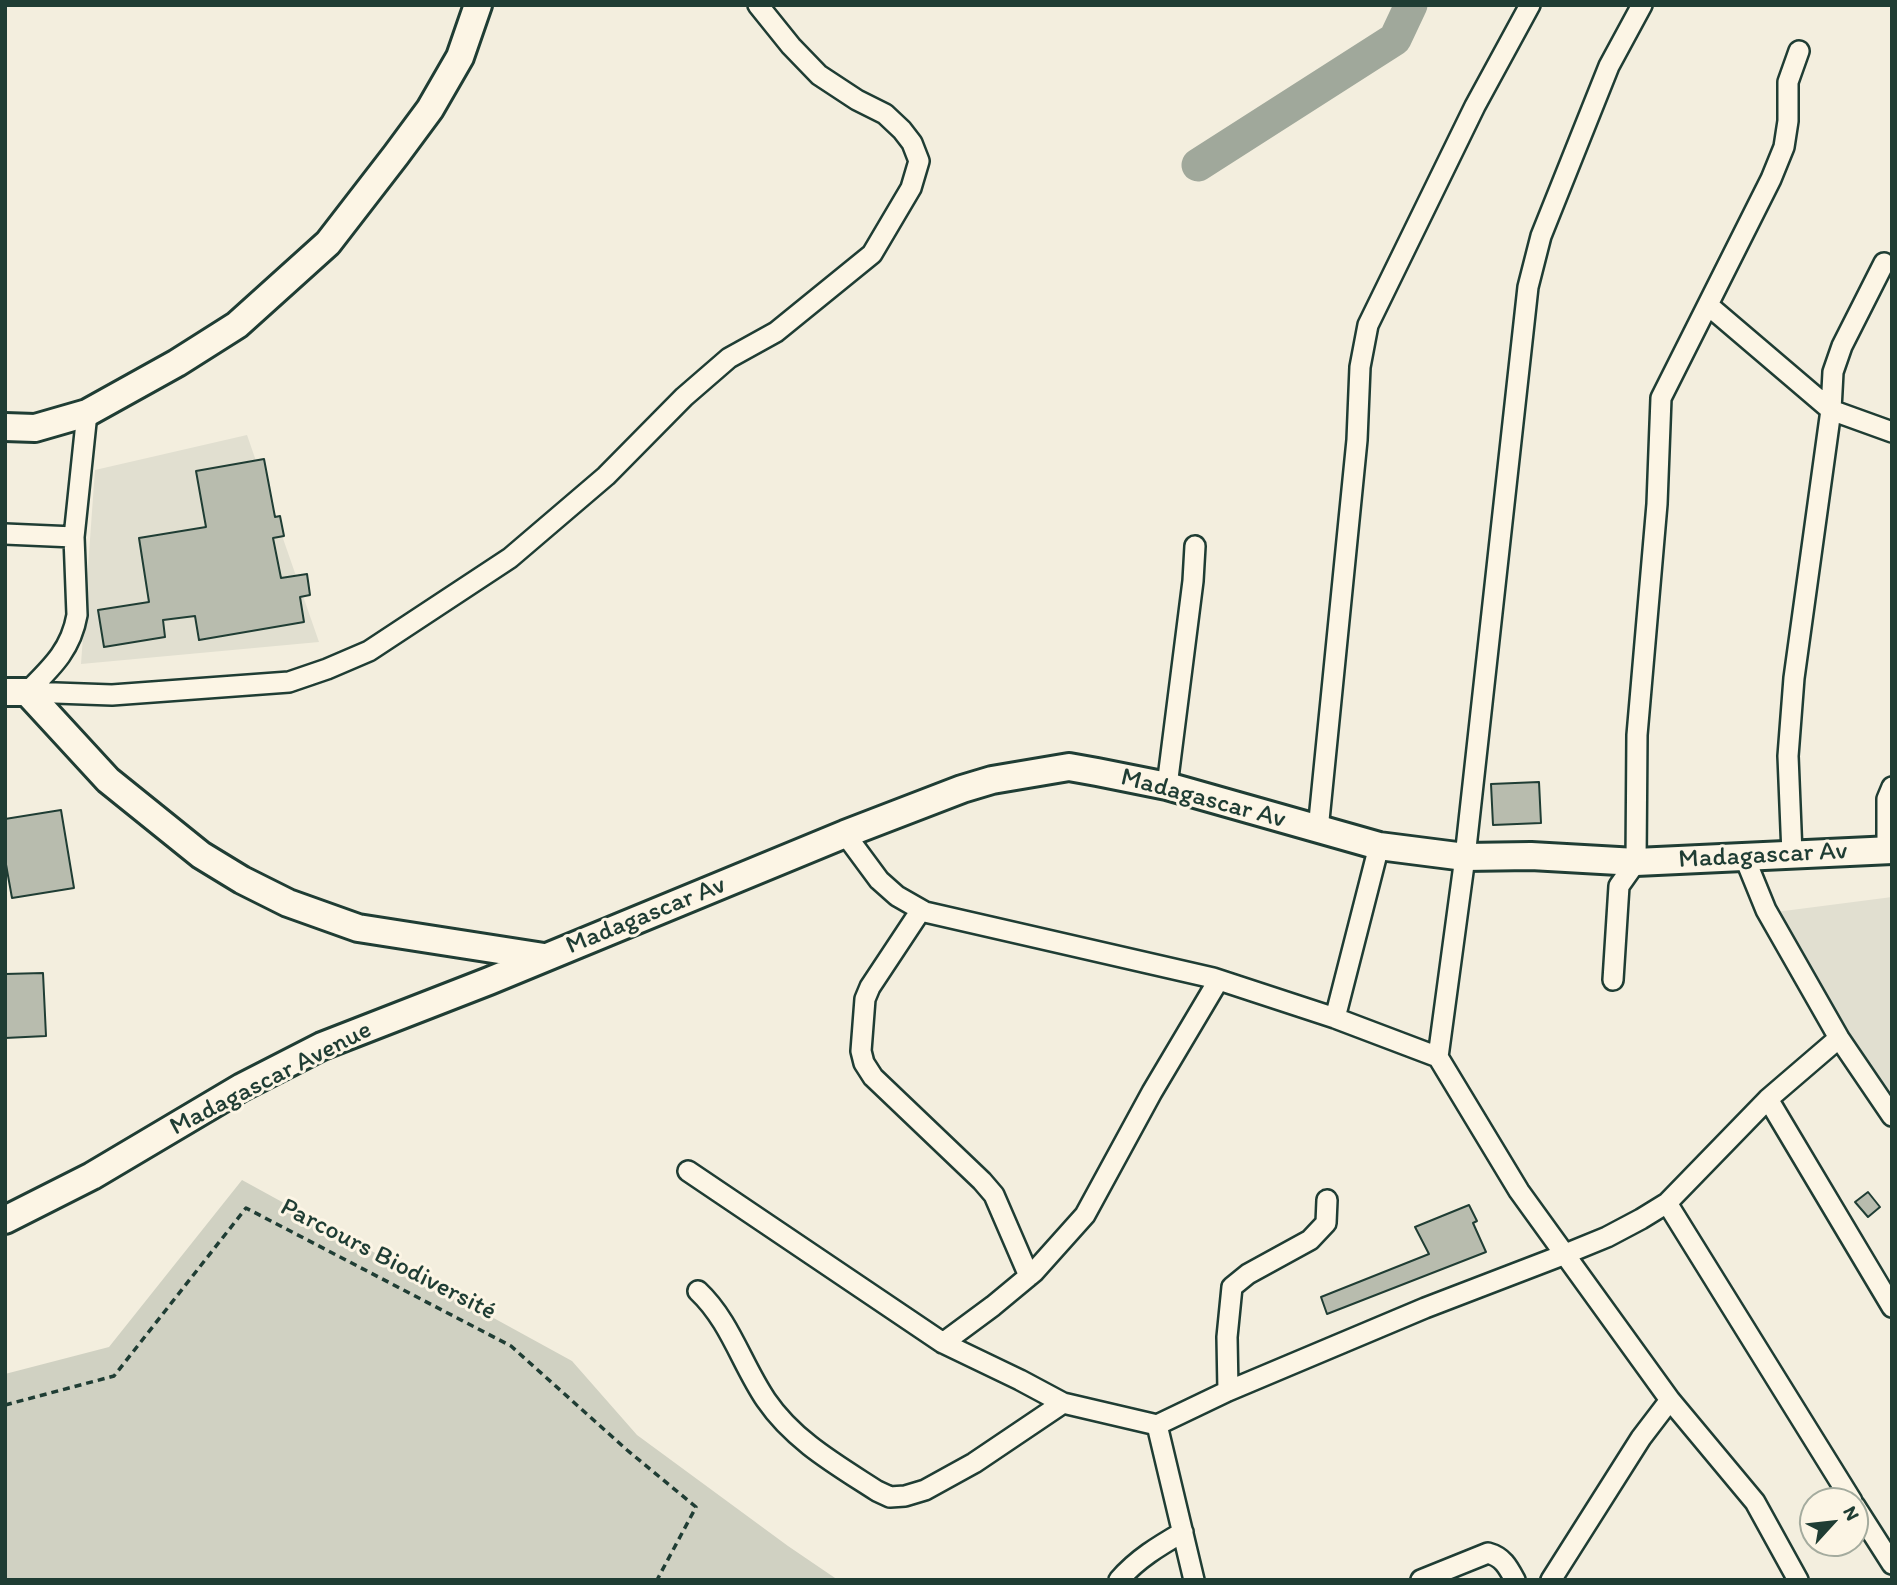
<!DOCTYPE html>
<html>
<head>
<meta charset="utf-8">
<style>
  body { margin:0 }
  #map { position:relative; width:1897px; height:1585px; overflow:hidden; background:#f3eede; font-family:Itim,sans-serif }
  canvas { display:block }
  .frame { position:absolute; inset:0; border:7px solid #1f3d34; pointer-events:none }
  .north { position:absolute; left:1799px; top:1487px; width:70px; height:70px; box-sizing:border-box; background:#fcf5e5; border:2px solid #a4ab9e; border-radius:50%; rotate:63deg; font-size:19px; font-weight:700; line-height:28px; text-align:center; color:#1f3d34 }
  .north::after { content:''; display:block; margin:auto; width:24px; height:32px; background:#1f3d34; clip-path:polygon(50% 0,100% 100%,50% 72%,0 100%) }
</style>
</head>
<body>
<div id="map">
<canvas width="1897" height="1585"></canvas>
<div class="frame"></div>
<div class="north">N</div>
</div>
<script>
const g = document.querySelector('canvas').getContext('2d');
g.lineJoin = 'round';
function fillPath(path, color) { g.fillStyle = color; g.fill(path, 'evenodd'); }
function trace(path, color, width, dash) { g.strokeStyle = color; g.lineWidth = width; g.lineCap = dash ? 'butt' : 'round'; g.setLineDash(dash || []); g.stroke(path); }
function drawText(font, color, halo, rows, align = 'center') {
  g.font = font + ' Itim,sans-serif'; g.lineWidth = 6; g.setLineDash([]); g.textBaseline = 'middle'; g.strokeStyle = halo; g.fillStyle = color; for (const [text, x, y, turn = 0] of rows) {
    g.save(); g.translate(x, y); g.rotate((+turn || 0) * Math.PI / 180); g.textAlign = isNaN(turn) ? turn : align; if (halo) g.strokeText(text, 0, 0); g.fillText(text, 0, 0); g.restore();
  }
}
fillPath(new Path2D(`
  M247 435 319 642 81 664 95 470Z
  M1892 897V1102L1776 912Z`), '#e1dfd0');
fillPath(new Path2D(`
  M242 1180 572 1361 637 1435 788 1546 838 1580H5V1374L109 1347Z`), '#d0d1c2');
trace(new Path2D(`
  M1198 165 1395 39 1411 5`), '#a0a89b', 33);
const building = new Path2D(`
  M264 459 275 517 280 516 284 536 273 538 281 578 307 574 310 595 300 597 304 622 199 640 195 616 163 620 165 637 104 647 98 610 149 602 139 538 206 527 196 471Z
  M1539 782 1541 823 1493 825 1491 784Z
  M61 810 74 888 12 898 5 859V819Z
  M43 973 46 1036 5 1038V974Z
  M1868 1192 1880 1207 1868 1217 1855 1202Z
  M1469 1205 1477 1221 1473 1223 1486 1252 1327 1314 1321 1297 1429 1254 1415 1227Z`);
fillPath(building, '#b8bcae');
trace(building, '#1f3d34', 2);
const street = new Path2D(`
  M1642 5 1609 66 1541 236 1528 287 1465 857 1438 1057 1519 1191 1670 1400 1755 1502 1798 1580
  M1709 306 1831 410 1892 432
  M5 534 74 537
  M27 692 112 695 289 682 327 669 369 651 510 558 606 476 684 397 729 358 776 332 872 254 911 188 919 161 912 143 902 130 885 114 857 100 819 75 791 46 758 5
  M27 692C51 668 71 650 77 615L74 537 87 413
  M1167 786 1193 581 1195 546
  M1318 830 1357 440 1360 367 1368 325 1475 106 1530 5
  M845 834 879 880 897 896 925 912 1213 978 1335 1018 1438 1057
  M1887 850V799L1892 787
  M1792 854 1788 756 1794 678 1831 410 1833 372 1842 346 1884 263
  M1744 856 1766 910 1839 1038 1892 1116
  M921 910 870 987 865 999 861 1051 864 1063 873 1077 982 1181 994 1195 1029 1276
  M1613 980 1619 886 1636 862 1637 735 1657 504 1661 398 1771 179 1784 147 1788 121V82L1799 51
  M1335 1018 1379 846
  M1768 1099 1892 1307
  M688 1171 943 1343 1020 1380 1063 1403 1157 1425 1194 1580
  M1667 1203 1852 1501
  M698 1291C730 1321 742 1365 766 1400 794 1441 837 1465 877 1491L890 1497 905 1496 925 1490 974 1463 1063 1403
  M943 1343 993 1306 1034 1272 1085 1215 1152 1092 1218 981
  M1228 1391 1227 1337 1232 1287 1248 1274 1310 1240 1326 1223 1327 1200
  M1157 1425 1228 1391 1425 1308 1563 1255 1607 1237 1641 1219 1667 1203 1768 1099 1839 1038
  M1855 1506 1892 1564
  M1119 1580C1137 1559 1159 1546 1183 1532
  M1421 1580 1488 1553C1503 1557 1508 1567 1515 1580
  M1551 1580 1641 1438 1670 1400`);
const secondary = new Path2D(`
  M5 427 35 428 87 413 177 363 237 325 328 243 396 155 430 109 460 57 478 5
  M5 692H27L108 780 201 855 242 880 288 903 358 928 544 957
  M5 1220 92 1176 242 1087 322 1046 489 981 845 834 962 789 992 780 1069 767 1097 772 1167 786 1379 846 1465 857 1531 856 1636 862 1892 850`);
trace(street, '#1f3d34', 24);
trace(secondary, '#1f3d34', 32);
trace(new Path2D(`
  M5 1405 114 1376 246 1208 511 1346 627 1450 696 1507 657 1580`), '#1f3d34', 3.5, [7, 5]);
trace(street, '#fcf5e5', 19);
trace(secondary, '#fcf5e5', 26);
drawText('26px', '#1f3d34', '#fcf5e5', [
  ["Madagascar Av",1203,799,15],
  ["Madagascar Av",1763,856,-3],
  ["Madagascar Av",646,916,-22],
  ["Madagascar Avenue",271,1079,-27],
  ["Parcours Biodiversité",388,1260,27]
]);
</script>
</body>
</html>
